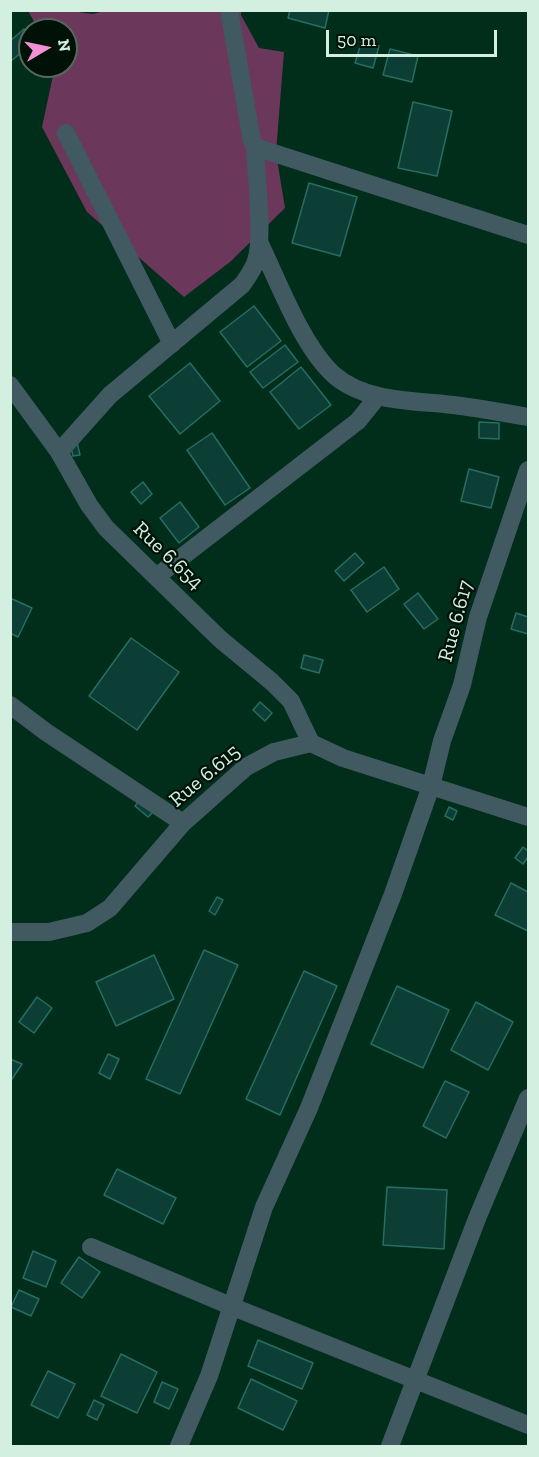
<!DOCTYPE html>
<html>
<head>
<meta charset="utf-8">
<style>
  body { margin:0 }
  #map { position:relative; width:539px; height:1457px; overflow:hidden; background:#012d1b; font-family:"Zilla Slab",serif }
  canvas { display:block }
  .frame { position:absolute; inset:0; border:12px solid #d3efdf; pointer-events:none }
  .north { position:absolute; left:18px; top:18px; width:60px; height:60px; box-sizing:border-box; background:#001208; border:2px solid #546a5e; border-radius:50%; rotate:81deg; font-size:16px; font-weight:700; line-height:24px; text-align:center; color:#d3efdf }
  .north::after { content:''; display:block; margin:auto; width:21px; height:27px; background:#f491d4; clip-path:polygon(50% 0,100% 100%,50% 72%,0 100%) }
  .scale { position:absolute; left:326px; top:30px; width:171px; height:27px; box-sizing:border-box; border:3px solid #d3efdf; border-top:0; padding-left:8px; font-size:18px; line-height:21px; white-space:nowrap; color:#d3efdf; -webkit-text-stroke:4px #001208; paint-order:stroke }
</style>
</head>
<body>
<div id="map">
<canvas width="539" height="1457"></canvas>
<div class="frame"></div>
<div class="north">N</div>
<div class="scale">50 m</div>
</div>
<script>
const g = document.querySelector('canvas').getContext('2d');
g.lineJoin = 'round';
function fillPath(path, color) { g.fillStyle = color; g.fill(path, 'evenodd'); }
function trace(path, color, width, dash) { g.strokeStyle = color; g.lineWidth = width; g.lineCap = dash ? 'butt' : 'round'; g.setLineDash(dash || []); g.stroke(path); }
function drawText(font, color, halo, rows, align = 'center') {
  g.font = font + ' "Zilla Slab",serif'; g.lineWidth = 4.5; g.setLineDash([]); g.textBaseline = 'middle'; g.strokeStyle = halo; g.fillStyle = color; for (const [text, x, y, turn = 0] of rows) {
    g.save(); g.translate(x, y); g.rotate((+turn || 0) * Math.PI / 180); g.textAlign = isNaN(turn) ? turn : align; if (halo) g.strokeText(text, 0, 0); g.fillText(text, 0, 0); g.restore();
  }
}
fillPath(new Path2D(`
  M107 10 241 11V15L259 48 284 52 276 153 285 208 230 262 184 297 87 212 42 127 55 66H66V30H39L28 11H71L93 14Z`), '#6b375b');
const building = new Path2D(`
  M290 10H329L325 28 288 18Z
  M24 29 30 37V45L10 62V41Z
  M362 40 379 46 373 68 355 63Z
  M390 49 418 56 412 82 383 75Z
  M413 102 452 111 437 176 398 168Z
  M309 183 357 197 340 256 292 243Z
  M254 306 281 341 247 367 220 332Z
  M285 345 298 362 263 388 250 372Z
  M190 363 220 401 180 434 149 396Z
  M301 367 331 405 299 429 270 392Z
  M479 422 499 423V439L479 438Z
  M212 433 250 488 225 505 187 450Z
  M77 442 80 455 73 456 70 443Z
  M469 469 499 477 491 508 461 501Z
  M143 482 152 494 141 504 131 492Z
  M180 502 199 527 179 543 160 518Z
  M355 553 364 563 344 581 335 571Z
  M384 567 399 589 367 612 351 590Z
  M418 593 438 619 424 629 404 604Z
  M10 598 32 608 18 637 10 633Z
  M516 613 528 617V634L511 629Z
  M131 638 179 672 137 730 89 696Z
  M304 655 323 660 319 673 301 668Z
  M260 702 272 713 265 721 253 710Z
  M141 799 154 811 148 817 135 806Z
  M449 807 457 811 453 820 445 816Z
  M523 847 528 851V857L523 864 515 858Z
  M511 883 528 892V931L495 915Z
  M217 897 223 900 215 915 209 911Z
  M204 950 238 965 180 1094 146 1079Z
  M154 955 174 999 116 1026 96 982Z
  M304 971 337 986 280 1115 246 1099Z
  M397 986 449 1010 423 1068 371 1044Z
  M37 997 52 1008 34 1033 19 1022Z
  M476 1002 513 1022 488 1070 451 1050Z
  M108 1054 119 1059 110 1079 99 1073Z
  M10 1059 22 1064 10 1082Z
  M445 1081 469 1092 446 1138 423 1126Z
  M117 1169 176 1198 163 1224 104 1195Z
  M387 1187 447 1190 444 1249 383 1245Z
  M33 1251 56 1261 46 1287 23 1278Z
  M79 1257 100 1272 82 1298 61 1283Z
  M19 1290 39 1299 31 1316 11 1307Z
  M258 1340 313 1363 302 1389 248 1366Z
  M121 1354 157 1372 137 1413 101 1396Z
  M48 1371 75 1384 58 1418 31 1405Z
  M251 1379 297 1401 283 1430 238 1408Z
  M162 1382 178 1389 169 1409 154 1402Z
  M94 1400 104 1405 97 1420 87 1415Z`);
fillPath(building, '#0d3e36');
trace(building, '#276e62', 1.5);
trace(new Path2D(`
  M229 10 252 141 255 147 528 235
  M66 133 172 344
  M260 244C279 283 302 346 334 375 367 404 420 400 461 406 483 409 506 413 528 417
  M10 385 59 452 89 505 106 528 220 639 272 682 291 701 311 743
  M59 452 110 395 242 285C247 278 253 270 256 261 264 236 256 176 255 147
  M156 577 358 421 378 396
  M10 705 46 732 183 823
  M10 932H49L87 923 110 908 183 823 246 767 274 752 311 743 343 758 528 817
  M91 1247 233 1307 528 1425
  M179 1446 209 1376 264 1207 309 1108 393 894 431 786
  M390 1446 478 1216 528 1098`), '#415a62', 18);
trace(new Path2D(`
  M431 786 442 741 462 685 478 617 528 470`), '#415a62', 18);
drawText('21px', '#d3efdf', '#001208', [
  ["Rue 6.654",168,556,44],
  ["Rue 6.617",456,621,-75],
  ["Rue 6.615",205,776,-40]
]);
</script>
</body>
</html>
